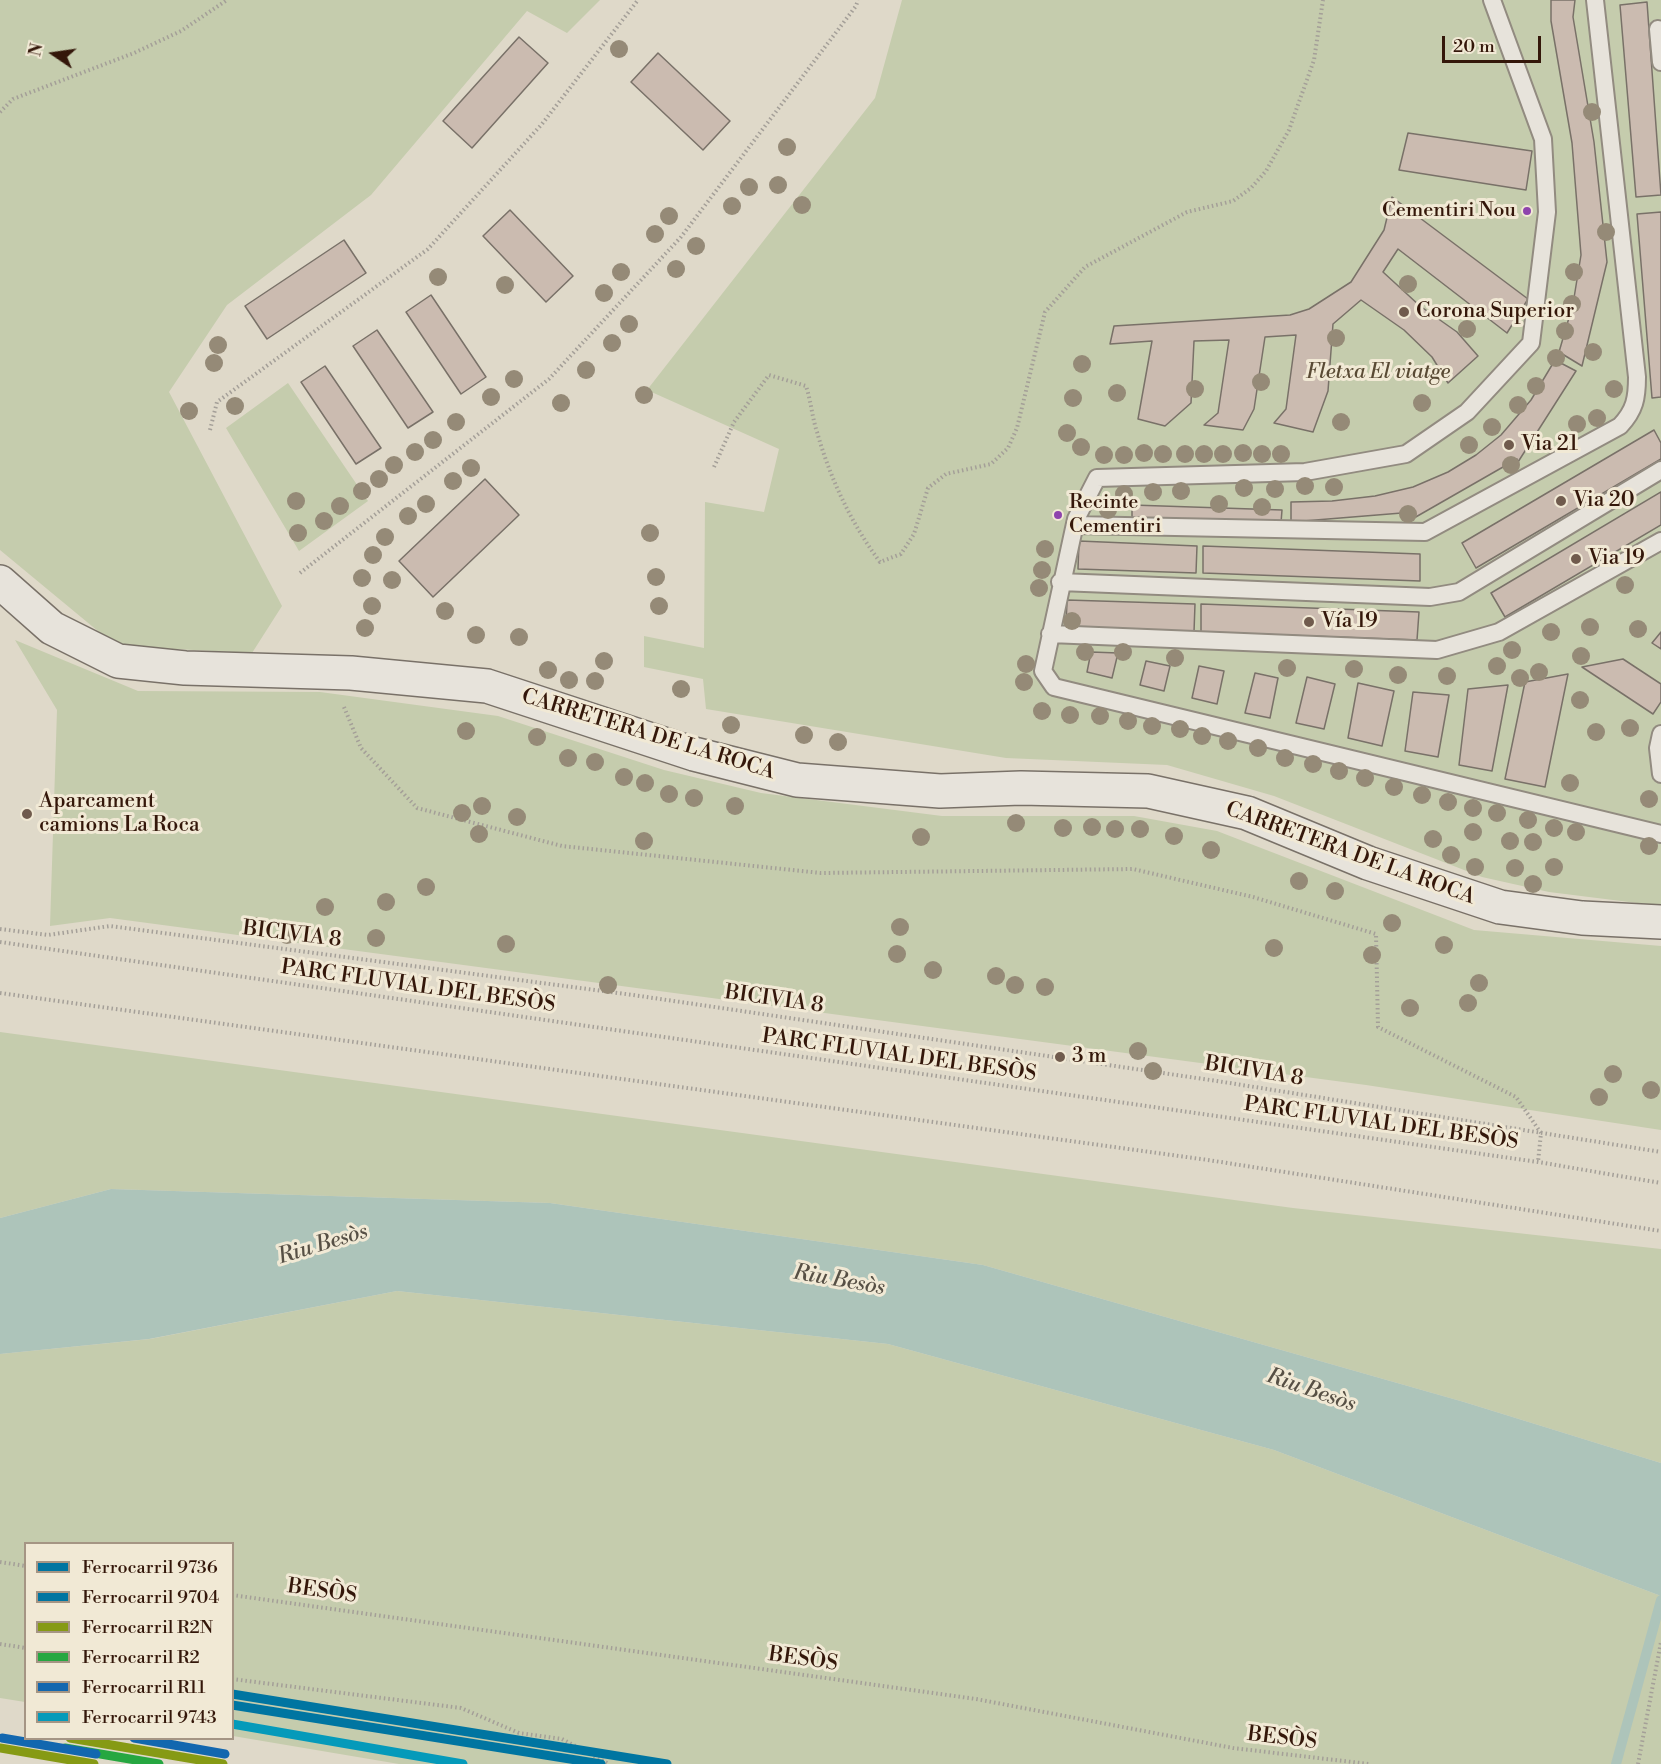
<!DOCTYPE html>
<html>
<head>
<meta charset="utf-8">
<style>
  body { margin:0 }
  #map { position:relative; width:1661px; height:1764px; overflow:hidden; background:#dfd9c9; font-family:"Libre Bodoni",serif }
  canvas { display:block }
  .legend { position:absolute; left:24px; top:1542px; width:210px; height:198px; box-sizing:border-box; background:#f1e9d5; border:2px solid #a59584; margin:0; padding:8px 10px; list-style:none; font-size:18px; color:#34170a }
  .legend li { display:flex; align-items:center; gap:12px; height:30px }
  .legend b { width:30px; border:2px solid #a59584 }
  .north { position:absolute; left:24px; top:24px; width:60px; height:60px; -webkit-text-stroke:4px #f1e9d5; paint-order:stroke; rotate:283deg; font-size:16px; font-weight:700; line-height:24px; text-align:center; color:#34170a }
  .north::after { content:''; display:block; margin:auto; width:21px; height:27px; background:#34170a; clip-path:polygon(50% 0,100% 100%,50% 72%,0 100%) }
  .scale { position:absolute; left:1442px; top:36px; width:99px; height:27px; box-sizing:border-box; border:3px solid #34170a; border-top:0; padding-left:8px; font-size:18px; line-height:21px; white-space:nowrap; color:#34170a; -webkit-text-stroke:4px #f1e9d5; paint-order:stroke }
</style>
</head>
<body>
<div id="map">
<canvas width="1661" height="1764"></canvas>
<ul class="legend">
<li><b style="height:8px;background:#0075a1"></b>Ferrocarril 9736</li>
<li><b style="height:8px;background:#0075a1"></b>Ferrocarril 9704</li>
<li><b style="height:8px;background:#869a14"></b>Ferrocarril R2N</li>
<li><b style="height:8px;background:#26a741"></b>Ferrocarril R2</li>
<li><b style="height:8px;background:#1267af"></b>Ferrocarril R11</li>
<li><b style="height:8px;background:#059aba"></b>Ferrocarril 9743</li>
</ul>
<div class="north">N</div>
<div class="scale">20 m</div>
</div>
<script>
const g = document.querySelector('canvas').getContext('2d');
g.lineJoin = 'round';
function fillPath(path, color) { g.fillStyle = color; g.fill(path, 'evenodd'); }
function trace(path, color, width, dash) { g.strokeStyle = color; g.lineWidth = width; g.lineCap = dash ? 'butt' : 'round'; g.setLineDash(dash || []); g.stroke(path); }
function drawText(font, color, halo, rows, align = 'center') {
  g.font = font + ' "Libre Bodoni",serif'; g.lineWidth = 6; g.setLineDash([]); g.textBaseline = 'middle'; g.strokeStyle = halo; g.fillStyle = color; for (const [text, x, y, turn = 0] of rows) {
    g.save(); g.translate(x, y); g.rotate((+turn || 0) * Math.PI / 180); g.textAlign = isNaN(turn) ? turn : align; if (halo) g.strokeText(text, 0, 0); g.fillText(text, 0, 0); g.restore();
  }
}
fillPath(new Path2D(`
  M0 0H600L567 33 527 11 371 195 227 305 169 392 282 606 252 653 116 646 0 550Z
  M902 0H1661V906L1549 892 1482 877 1274 796 1167 765 1006 758 706 709 703 679 644 667V636L704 648 705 502 764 512 779 449 647 390 875 98Z
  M288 383 368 501 299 551 226 428Z
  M15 640 138 691 320 692 498 716 664 770 761 793 942 816H1134L1217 831 1474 930 1661 946V1130L1366 1085 110 918 50 926 57 710Z
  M0 1032 1293 1208 1661 1249V1463L1464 1402 983 1265 550 1203 111 1189 0 1218Z
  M397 1291 888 1344 1274 1450 1661 1596V1764H399L233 1736 232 1544H26L25 1702 0 1698V1354L150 1339Z`), '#c5ccad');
fillPath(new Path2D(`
  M111 1189 550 1203 983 1265 1464 1402 1661 1463V1596L1274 1450 888 1344 397 1291 149 1339 0 1354V1218Z`), '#adc4ba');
trace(new Path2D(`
  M1616 1764 1661 1600`), '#adc4ba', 10);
const building = new Path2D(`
  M1551 0H1575L1573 17 1594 142 1607 262 1582 366 1559 352 1573 304 1581 255 1572 143 1551 21Z
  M1647 2 1661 195 1636 197 1620 5Z
  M519 37 548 63 472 148 443 121Z
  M658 53 730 121 703 150 631 82Z
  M1408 133 1532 151 1526 190 1399 170Z
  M1392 197 1528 299 1507 333 1398 249 1383 272 1420 306 1457 332 1478 356 1448 383 1432 357 1404 330 1361 300 1333 324 1328 391 1313 432 1274 423 1286 409 1296 335 1265 337 1254 409 1243 430 1204 425 1218 413 1229 340 1194 341 1191 403 1165 426 1138 419 1152 341 1110 344 1114 326 1290 315 1309 309 1351 282 1384 230Z
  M510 210 573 276 546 302 483 236Z
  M1661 212V397L1652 398 1637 214Z
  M344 240 366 273 267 339 245 306Z
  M431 295 486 377 461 394 406 312Z
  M377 330 433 412 408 428 353 346Z
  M1555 360 1576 371 1518 462 1517 459 1414 518V512L1291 522V502L1332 501 1375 496 1413 487 1448 472 1476 455 1501 435 1531 400Z
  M325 366 381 448 356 464 301 382Z
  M1654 430 1661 443V459L1476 568 1462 543Z
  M485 479 519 515 433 597 399 561Z
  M1661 492V525L1505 617 1491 593Z
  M1132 505 1282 510 1281 523 1132 518Z
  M1079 541 1197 546 1196 573 1078 569Z
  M1203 546 1420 554V581L1203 573Z
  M1067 600 1195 604 1194 632 1066 627Z
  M1201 604 1419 612 1417 640 1201 632Z
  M1661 632V649L1652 643Z
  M1091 652 1118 653 1112 678 1087 672Z
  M1623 659 1661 684V702L1653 714 1582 667Z
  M1146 661 1170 666 1164 691 1140 685Z
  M1199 666 1224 671 1217 704 1192 698Z
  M1255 673 1278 678 1270 718 1245 713Z
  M1568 674 1545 787 1505 779 1525 682Z
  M1307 677 1335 684 1324 729 1296 723Z
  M1358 683 1394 691 1382 746 1348 738Z
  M1508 685 1492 771 1459 765 1468 689Z
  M1413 692 1449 695 1438 757 1405 751Z`);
fillPath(building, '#cbbbb0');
trace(building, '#797168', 1.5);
const lane = new Path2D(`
  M1492 0 1543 139 1547 212 1531 343 1467 412 1406 454 1305 472 1097 478 1076 519 1043 671 1054 687 1661 834
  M1658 29 1661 62
  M1075 525 1425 532 1620 426C1635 410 1637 398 1637 377L1595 0
  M1060 582 1430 597 1459 592 1661 470
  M1050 634 1437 650 1499 632 1661 541
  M1661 734 1658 748 1661 774`);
const secondary = new Path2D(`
  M0 582 52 628 118 661 185 668 351 673 487 686 694 754 797 780 940 791 1021 788 1148 791 1247 813 1368 863 1500 907 1582 918 1661 922`);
trace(lane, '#928b80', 20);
trace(secondary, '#797168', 36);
trace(new Path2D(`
  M0 112 13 99 134 53 181 31 227 0
  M210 430 217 402 428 249 542 124 638 0
  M714 467 734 422 769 375 806 386C811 401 812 417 817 432 830 478 851 523 880 562L901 554 914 534 928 488 946 474 991 464 1008 448 1017 428 1045 312 1085 267 1187 212 1233 201 1251 188 1266 171 1289 130 1314 60 1323 0
  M300 573 549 379 681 237 856 6 858 0
  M344 707 361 748 417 808 562 846 821 873 1133 869 1253 897 1376 934 1378 1027 1516 1097 1541 1133 1538 1162
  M0 929 48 935 110 926 633 995 1217 1081 1661 1152
  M0 942 1538 1162 1661 1183
  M0 993 1208 1160 1661 1231
  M0 1562 26 1566
  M232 1595 976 1699 1233 1748 1369 1764
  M0 1644 26 1648
  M232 1679 461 1708 519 1733 562 1739 609 1764
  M1638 1764 1661 1642`), '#a49f98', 4, [1.5, 3]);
trace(lane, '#e7e3db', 16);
trace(secondary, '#e7e3db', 33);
trace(new Path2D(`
  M232 1694 667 1764`), '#0075a1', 9);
trace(new Path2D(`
  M232 1705 601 1764`), '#0075a1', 9);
trace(new Path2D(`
  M70 1738 223 1764
  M0 1748 94 1764`), '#869a14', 9);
trace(new Path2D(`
  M65 1748 159 1764`), '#26a741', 9);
trace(new Path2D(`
  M2 1738 96 1754
  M134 1738 225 1754`), '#1267af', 9);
trace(new Path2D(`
  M232 1724 463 1764`), '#059aba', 9);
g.fillStyle = '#958a77';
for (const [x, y] of [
  [619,49],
  [1592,112],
  [787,147],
  [778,185],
  [749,187],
  [802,205],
  [732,206],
  [669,216],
  [1606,232],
  [655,234],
  [696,246],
  [676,269],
  [621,272],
  [1574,272],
  [438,277],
  [1408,284],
  [505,285],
  [604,293],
  [1572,304],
  [629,324],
  [1467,329],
  [1565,331],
  [1336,338],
  [612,343],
  [218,345],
  [1593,352],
  [1556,358],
  [214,363],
  [1082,364],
  [586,370],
  [514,379],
  [1261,382],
  [1536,386],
  [1195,389],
  [1614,389],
  [1117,393],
  [644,395],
  [491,397],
  [1073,398],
  [561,403],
  [1422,403],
  [1518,405],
  [235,406],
  [189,411],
  [1597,418],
  [456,422],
  [1341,422],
  [1577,424],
  [1492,427],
  [1067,433],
  [433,440],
  [1469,445],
  [1081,447],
  [415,452],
  [1144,453],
  [1243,453],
  [1163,454],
  [1185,454],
  [1204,454],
  [1223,454],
  [1262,454],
  [1281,454],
  [1104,455],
  [1124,455],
  [394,465],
  [1511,465],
  [471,468],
  [379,479],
  [453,481],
  [1305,486],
  [1334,487],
  [1244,488],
  [1275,489],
  [362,491],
  [1181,491],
  [1153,492],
  [1124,494],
  [296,501],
  [426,504],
  [1219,504],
  [340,506],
  [1262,507],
  [1108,510],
  [1408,514],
  [408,516],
  [324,521],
  [298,533],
  [650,533],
  [385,537],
  [1045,549],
  [373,555],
  [1042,570],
  [656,577],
  [362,578],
  [392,580],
  [1625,585],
  [1039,588],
  [372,606],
  [659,606],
  [445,611],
  [1072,621],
  [1590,627],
  [365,628],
  [1638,629],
  [1551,632],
  [476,635],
  [519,637],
  [1512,650],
  [1085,652],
  [1123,652],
  [1581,656],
  [1175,658],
  [604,661],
  [1026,664],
  [1497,666],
  [1287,668],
  [1354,669],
  [548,670],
  [1539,672],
  [1398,675],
  [1447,676],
  [1520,678],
  [569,680],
  [595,681],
  [1024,682],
  [681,689],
  [1580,700],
  [1042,711],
  [1070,715],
  [1100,716],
  [1128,721],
  [731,725],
  [1152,726],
  [1630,728],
  [1180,729],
  [466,731],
  [1596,732],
  [804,735],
  [1202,736],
  [537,737],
  [1228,741],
  [838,742],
  [1258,748],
  [568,758],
  [1285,758],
  [595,762],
  [1313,764],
  [1339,771],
  [624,777],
  [1365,778],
  [645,783],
  [1570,783],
  [1394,787],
  [669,794],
  [1422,795],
  [694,798],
  [1649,799],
  [1448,802],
  [482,806],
  [735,806],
  [1473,808],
  [462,813],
  [1497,813],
  [517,817],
  [1528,820],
  [1016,823],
  [1092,827],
  [1063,828],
  [1554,828],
  [1115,829],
  [1140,829],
  [1473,832],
  [1576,832],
  [479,834],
  [1174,836],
  [921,837],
  [1433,839],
  [644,841],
  [1510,841],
  [1533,842],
  [1649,846],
  [1211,850],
  [1451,855],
  [1475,867],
  [1554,867],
  [1515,868],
  [1299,881],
  [1533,884],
  [426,887],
  [1335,891],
  [386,902],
  [325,907],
  [1392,923],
  [257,926],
  [900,927],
  [287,935],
  [376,938],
  [506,944],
  [1444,945],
  [1274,948],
  [897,954],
  [1372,955],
  [933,970],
  [996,976],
  [1479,983],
  [608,985],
  [1015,985],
  [1045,987],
  [1468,1003],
  [1410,1008],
  [1138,1051],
  [1153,1071],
  [1613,1074],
  [1651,1090],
  [1599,1097]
]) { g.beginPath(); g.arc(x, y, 9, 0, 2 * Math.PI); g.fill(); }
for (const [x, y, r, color] of [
  [1527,211,5,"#8e44ad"],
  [1404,312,6,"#705b4d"],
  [1509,445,6,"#705b4d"],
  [1561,501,6,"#705b4d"],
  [1058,515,5,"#8e44ad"],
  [1576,559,6,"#705b4d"],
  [1309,622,6,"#705b4d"],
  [27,814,6,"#705b4d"],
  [1060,1057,6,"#705b4d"]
]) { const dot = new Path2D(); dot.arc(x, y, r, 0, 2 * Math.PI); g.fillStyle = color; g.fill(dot); trace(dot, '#f1e9d5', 2); }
drawText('20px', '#34170a', '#f1e9d5', [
  ["Cementiri Nou",1516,211],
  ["Recinte",1069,503,"left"],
  ["Cementiri",1069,527,"left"]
], 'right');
drawText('21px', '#34170a', '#f1e9d5', [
  ["Corona Superior",1416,312],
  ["Via 21",1521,445],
  ["Via 20",1573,501],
  ["Via 19",1588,559],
  ["Vía 19",1321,622],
  ["Aparcament",39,802],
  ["camions La Roca",39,826],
  ["3 m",1072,1057]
], 'left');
drawText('italic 21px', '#594a34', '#f1e9d5', [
  ["Fletxa El viatge",1378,373]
]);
drawText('21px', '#34170a', '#f1e9d5', [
  ["CARRETERA DE LA ROCA",648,735,17],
  ["CARRETERA DE LA ROCA",1350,854,20],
  ["BICIVIA 8",292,935,7],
  ["PARC FLUVIAL DEL BESÒS",418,987,8],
  ["BICIVIA 8",774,1000,8],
  ["PARC FLUVIAL DEL BESÒS",899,1056,8],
  ["BICIVIA 8",1254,1072,9],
  ["PARC FLUVIAL DEL BESÒS",1381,1124,8],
  ["BESÒS",322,1592,8],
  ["BESÒS",803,1660,8],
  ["BESÒS",1282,1739,7]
]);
drawText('italic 22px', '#575045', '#f1e9d5', [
  ["Riu Besòs",323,1245,-17],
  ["Riu Besòs",839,1281,10],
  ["Riu Besòs",1311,1391,19]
]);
</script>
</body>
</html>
